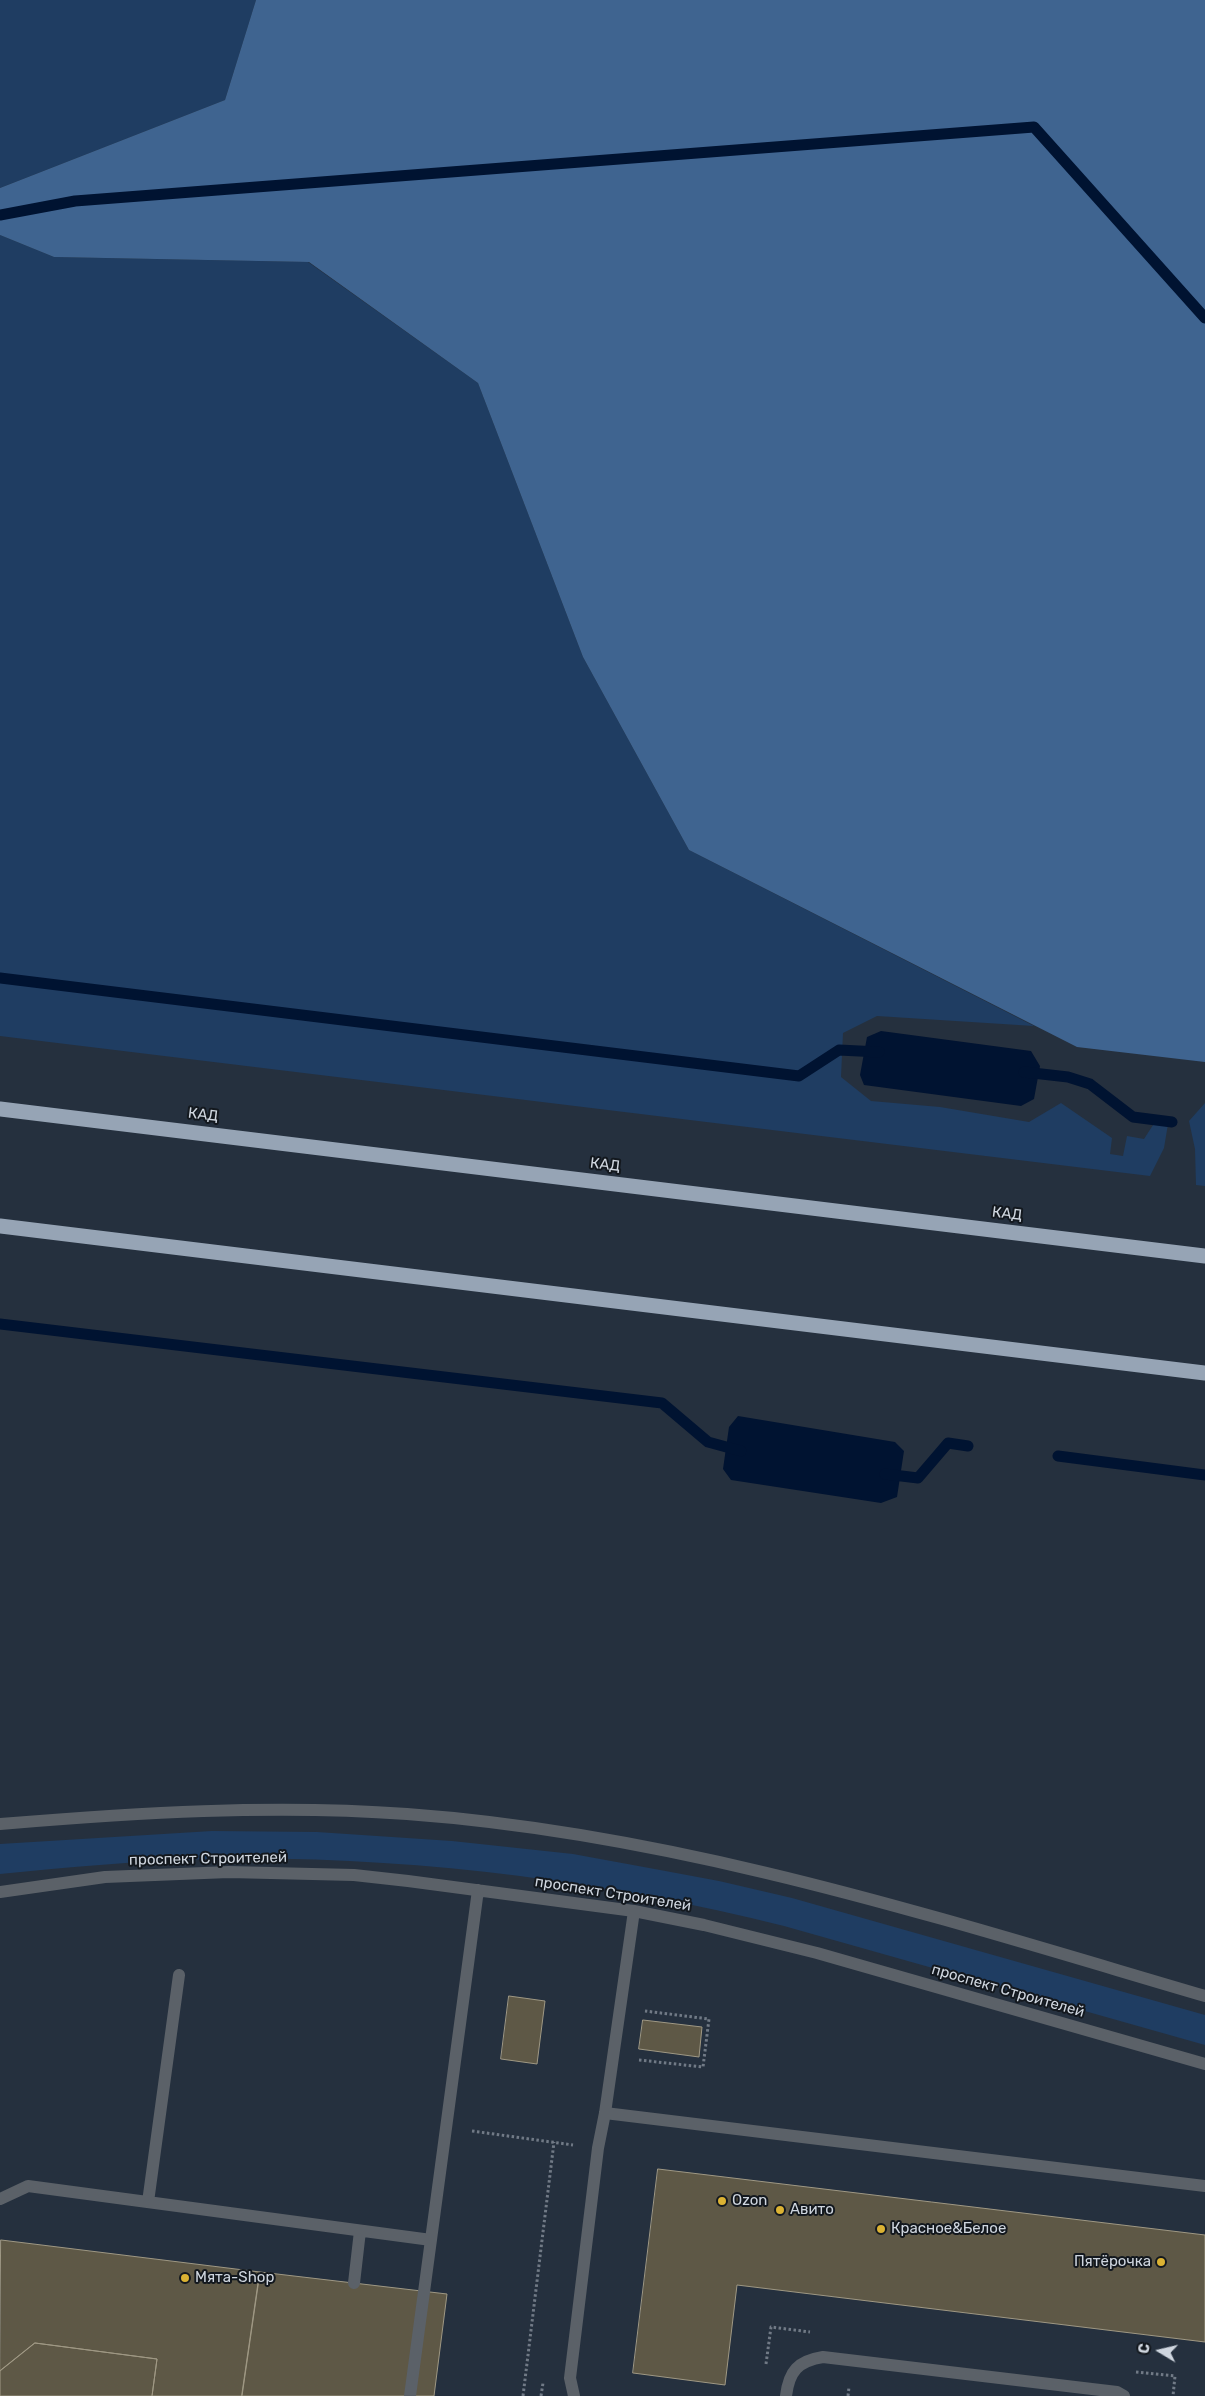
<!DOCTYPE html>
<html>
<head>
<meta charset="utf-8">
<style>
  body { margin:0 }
  #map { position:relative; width:1205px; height:2396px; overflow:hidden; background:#25303e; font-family:Rubik,sans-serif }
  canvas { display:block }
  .north { position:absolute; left:1135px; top:2326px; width:50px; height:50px; -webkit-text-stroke:4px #13181e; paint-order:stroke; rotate:279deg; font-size:14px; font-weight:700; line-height:20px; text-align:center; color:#cfd6df }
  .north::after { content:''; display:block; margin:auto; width:18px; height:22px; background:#cfd6df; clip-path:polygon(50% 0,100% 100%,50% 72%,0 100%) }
</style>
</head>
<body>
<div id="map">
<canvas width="1205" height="2396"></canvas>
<div class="north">С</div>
</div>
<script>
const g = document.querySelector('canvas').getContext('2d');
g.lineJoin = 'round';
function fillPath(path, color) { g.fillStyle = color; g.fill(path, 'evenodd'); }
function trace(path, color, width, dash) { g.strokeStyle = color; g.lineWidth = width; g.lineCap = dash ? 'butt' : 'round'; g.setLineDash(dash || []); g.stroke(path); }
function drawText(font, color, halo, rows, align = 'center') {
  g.font = font + ' Rubik,sans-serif'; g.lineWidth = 4; g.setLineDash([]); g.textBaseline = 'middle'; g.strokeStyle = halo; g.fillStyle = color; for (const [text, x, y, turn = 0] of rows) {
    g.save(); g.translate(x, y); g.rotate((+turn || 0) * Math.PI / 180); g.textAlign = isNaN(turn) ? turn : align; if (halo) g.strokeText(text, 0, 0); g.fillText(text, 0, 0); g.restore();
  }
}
fillPath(new Path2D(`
  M0 0H256L225 100 0 188Z
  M0 235 54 257 308 262 478 383 583 657 689 850 1034 1026 877 1016 843 1033 841 1077 871 1101 940 1107 1029 1122 1061 1103 1112 1138 1110 1154 1123 1156 1127 1136 1144 1139 1155 1122 1168 1124 1164 1148 1150 1176 0 1036Z
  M1205 1103V1186L1196 1185 1195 1149 1189 1121Z
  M212 1831 317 1832 452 1841 573 1854 660 1870 719 1881 792 1898 1205 2015V2045L784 1926C596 1879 400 1855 206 1859 137 1861 69 1867 0 1874V1844Z`), '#1f3d62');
fillPath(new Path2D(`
  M256 0H1205V1062L1077 1047 689 850 583 657 478 383 309 262 54 257 0 235V188L225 100Z`), '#3f6490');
fillPath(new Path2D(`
  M881 1031 1031 1051 1040 1066 1034 1099 1021 1106 864 1085 860 1075 867 1037Z
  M738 1416 895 1442 904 1451 897 1497 881 1503 731 1480 723 1469 729 1427Z`), '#001331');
trace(new Path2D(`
  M0 215 75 201 1034 127 1205 318
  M0 978 799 1076 839 1050 879 1052
  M1024 1072 1068 1077 1090 1084 1133 1117 1172 1122
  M0 1324 662 1403 708 1442 741 1451
  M1058 1456 1205 1475
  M885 1474 918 1478 948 1443 968 1446`), '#001331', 11);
const building = new Path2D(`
  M509 1996 545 2001 537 2064 501 2059Z
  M643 2020 702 2027 699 2057 639 2049Z
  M658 2169 1205 2235V2342L737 2285 725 2385 633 2373Z
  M1 2240 260 2272 242 2396H152L157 2359 35 2343 0 2371Z
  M260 2272 447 2294 434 2396H242Z
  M35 2343 157 2359 152 2396H0V2371Z`);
fillPath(building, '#5e5846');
trace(building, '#9f9884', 1);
trace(new Path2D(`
  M639 2060 703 2067 709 2019 645 2011
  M472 2131 573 2145
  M766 2364 771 2327 810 2332
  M1136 2372 1175 2376 1173 2396
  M523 2396 554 2142
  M541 2396 543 2383
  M848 2396 849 2387`), '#717a86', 3, [2.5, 2.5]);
trace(new Path2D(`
  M0 1824C135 1813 271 1804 407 1814 681 1834 942 1919 1205 1996
  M0 1892 105 1877 229 1872 354 1875 408 1881 634 1911 704 1925 817 1953 1205 2064
  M605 2113 1205 2186
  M0 2199 28 2186 431 2240
  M148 2202 179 1975
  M354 2283 360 2231
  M410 2396 478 1890
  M574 2396 570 2378 598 2148 605 2113 634 1911
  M786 2396C789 2371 798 2361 823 2357L1117 2392 1124 2396`), '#5b6168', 12);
trace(new Path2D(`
  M0 1109 1205 1256
  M0 1226 1205 1373`), '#96a4b5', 15);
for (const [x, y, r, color] of [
  [722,2201,5,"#dbb233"],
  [780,2210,5,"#dbb233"],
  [881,2229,5,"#dbb233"],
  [1161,2262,5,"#dbb233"],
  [185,2278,5,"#dbb233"]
]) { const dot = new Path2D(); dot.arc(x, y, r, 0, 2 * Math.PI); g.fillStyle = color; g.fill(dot); trace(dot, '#13181e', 2); }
drawText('15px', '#cfd6df', '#13181e', [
  ["КАД",203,1115,7],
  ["КАД",605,1165,7],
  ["КАД",1007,1214,7],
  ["проспект Строителей",208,1859,-1],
  ["проспект Строителей",613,1894,9],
  ["проспект Строителей",1008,1991,16]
]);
drawText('15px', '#cfd6df', '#13181e', [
  ["Ozon",732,2201],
  ["Авито",790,2210],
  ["Красное&Белое",891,2229],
  ["Пятёрочка",1151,2262,"right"],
  ["Мята-Shop",195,2278]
], 'left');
</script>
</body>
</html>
